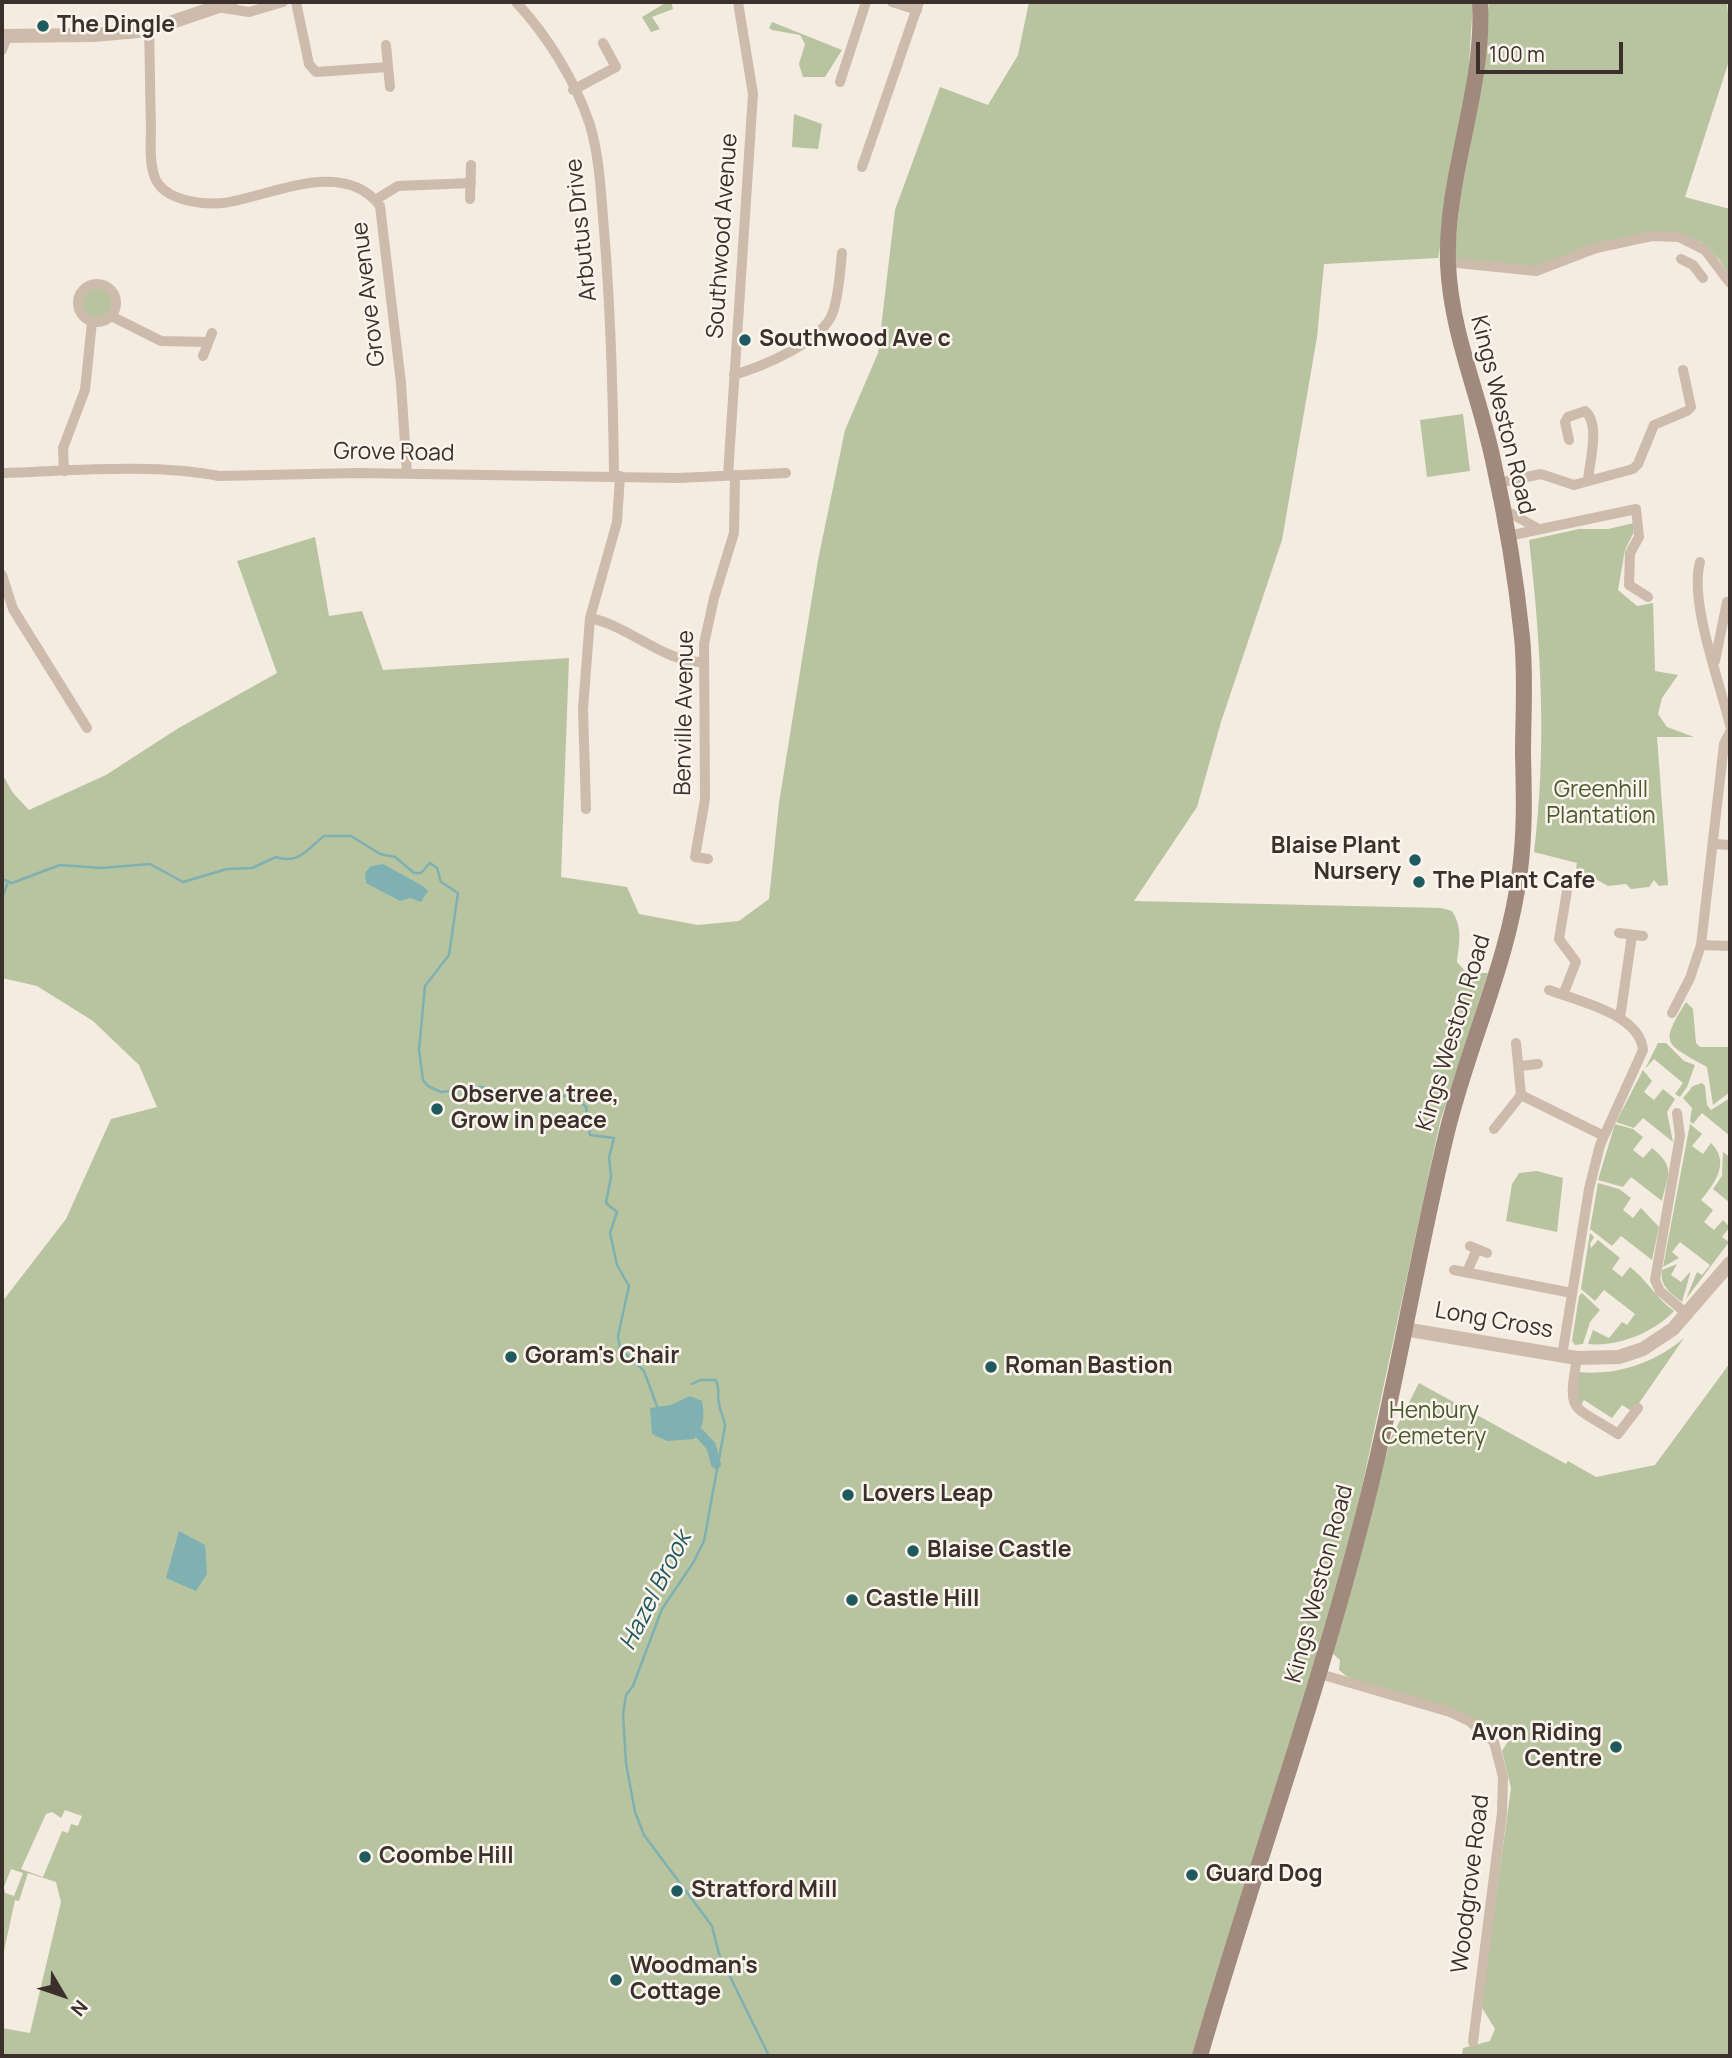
<!DOCTYPE html>
<html>
<head>
<meta charset="utf-8">
<style>
  body { margin:0 }
  #map { position:relative; width:1732px; height:2058px; overflow:hidden; background:#f4ebe1; font-family:Manrope,sans-serif }
  canvas { display:block }
  .frame { position:absolute; inset:0; border:4px solid #3b302b; pointer-events:none }
  .north { position:absolute; left:28px; top:1960px; width:70px; height:70px; -webkit-text-stroke:5px #fbf5ee; paint-order:stroke; rotate:129deg; font-size:19px; font-weight:700; line-height:28px; text-align:center; color:#3b302b }
  .north::after { content:''; display:block; margin:auto; width:24px; height:32px; background:#3b302b; clip-path:polygon(50% 0,100% 100%,50% 72%,0 100%) }
  .scale { position:absolute; left:1476px; top:42px; width:147px; height:32px; box-sizing:border-box; border:4px solid #3b302b; border-top:0; padding-left:9px; font-size:21px; line-height:24px; white-space:nowrap; color:#3b302b; -webkit-text-stroke:5px #fbf5ee; paint-order:stroke }
</style>
</head>
<body>
<div id="map">
<canvas width="1732" height="2058"></canvas>
<div class="frame"></div>
<div class="north">N</div>
<div class="scale">100 m</div>
</div>
<script>
const g = document.querySelector('canvas').getContext('2d');
g.lineJoin = 'round';
function fillPath(path, color) { g.fillStyle = color; g.fill(path, 'evenodd'); }
function trace(path, color, width, dash) { g.strokeStyle = color; g.lineWidth = width; g.lineCap = dash ? 'butt' : 'round'; g.setLineDash(dash || []); g.stroke(path); }
function drawText(font, color, halo, rows, align = 'center') {
  g.font = font + ' Manrope,sans-serif'; g.lineWidth = 5; g.setLineDash([]); g.textBaseline = 'middle'; g.strokeStyle = halo; g.fillStyle = color; for (const [text, x, y, turn = 0] of rows) {
    g.save(); g.translate(x, y); g.rotate((+turn || 0) * Math.PI / 180); g.textAlign = isNaN(turn) ? turn : align; if (halo) g.strokeText(text, 0, 0); g.fillText(text, 0, 0); g.restore();
  }
}
fillPath(new Path2D(`
  M667 2H671L673 9 652 17 660 29 651 32 642 17Z
  M1029 2H1473L1467 97 1438 258 1324 264 1317 337 1282 540 1221 722 1197 807 1134 901 1441 908 1452 911C1463 928 1459 943 1457 962L1467 973H1488L1440 1122 1358 1506 1339 1583 1194 2056H2V2028L30 2033 61 1902 56 1882 28 1873 19 1901 15 1900 2 1960V1302L66 1219 111 1119 157 1107 139 1065 93 1021 37 986 2 978V774L13 793 29 810 106 775 177 729 277 673 237 561 315 537 329 616 362 611 383 670 569 658 561 877 627 887 639 914 698 925 739 921 769 899 779 803 818 560 845 430 878 353 895 210 940 87 988 105 1018 55ZM65 1810 82 1816 78 1826 71 1824 68 1833 62 1831 43 1877 21 1869 46 1814 52 1812 61 1818ZM11 1869 23 1873 14 1896 5 1893 4 1887Z
  M1489 2H1727L1730 36 1728 64 1685 197 1730 209V276L1719 259 1701 242 1651 234 1534 269 1454 259 1460 198 1478 104Z
  M772 22 842 50 825 77H803L799 64 805 44 800 35 772 30 769 28Z
  M794 114 822 124 818 149 792 147Z
  M82 303a15 15 0 1 1 30 0a15 15 0 1 1-30 0Z
  M1463 414 1470 471 1427 477 1420 420Z
  M1634 523 1633 534 1625 550 1618 590 1637 606 1653 603 1655 671 1678 675 1662 698 1658 714 1667 727 1694 737H1657L1668 885 1659 886 1654 880 1649 887 1631 889 1626 884 1608 886 1576 868 1577 863 1534 852C1547 747 1541 645 1529 540L1579 529H1608Z
  M1686 1002 1693 1009 1696 1043 1700 1047H1730V1092L1713 1105 1707 1067C1665 1043 1659 1045 1686 1002Z
  M1658 1043H1666L1684 1061 1695 1065 1687 1087 1680 1097 1675 1094 1683 1083 1654 1059 1645 1069Z
  M1643 1070 1652 1081 1644 1092 1654 1100 1663 1089 1675 1099 1667 1112 1673 1142 1643 1118 1634 1128 1616 1122Z
  M1702 1083 1705 1086 1707 1105 1711 1110 1730 1098V1136L1702 1113 1693 1124 1690 1121 1692 1108 1683 1098 1693 1086Z
  M1615 1124 1633 1129 1643 1137 1633 1150 1643 1158 1652 1148C1676 1168 1668 1173 1662 1201L1631 1177 1623 1187 1598 1180Z
  M1690 1124 1702 1134 1692 1146 1703 1154 1711 1143C1731 1163 1714 1184 1701 1200L1713 1210 1704 1222 1714 1230 1723 1220 1730 1227 1722 1237 1729 1242 1686 1299 1697 1272 1702 1275 1710 1265 1680 1242 1672 1252 1679 1258 1663 1267Z
  M1723 1152 1730 1157V1203L1713 1189 1722 1176Z
  M1537 1171 1563 1178 1557 1232 1506 1221 1512 1184 1519 1173Z
  M1598 1183 1619 1189 1631 1198 1623 1210 1633 1218 1641 1208 1659 1227 1652 1260 1621 1236 1612 1246 1590 1229Z
  M1590 1233 1594 1237 1590 1244 1591 1248 1598 1240 1620 1258 1612 1269 1622 1277 1630 1267C1648 1281 1655 1297 1674 1311 1653 1333 1618 1347 1588 1344L1593 1330 1609 1338 1622 1322 1627 1325 1635 1314 1604 1290 1595 1301 1581 1289Z
  M1677 1264 1671 1275 1681 1282 1690 1272V1274L1682 1302C1670 1292 1660 1287 1662 1270Z
  M1582 1293 1600 1310 1590 1322 1583 1344 1575 1345 1572 1341 1579 1296Z
  M1684 1338 1637 1406 1630 1410 1622 1405 1612 1418 1584 1400 1581 1405 1576 1403 1578 1372C1616 1376 1655 1363 1684 1338Z
  M1730 1363V2056H1462L1463 2048 1490 2041 1495 2029 1481 2006 1511 1788 1502 1751 1508 1741 1501 1728 1489 1732 1346 1676 1339 1670 1340 1660 1331 1652 1391 1438 1419 1383 1566 1464 1568 1461 1596 1477 1655 1465Z`), '#b8c4a0');
fillPath(new Path2D(`
  M383 864 423 886 428 891 421 902 410 898 400 901 366 883 365 873 371 866Z
  M690 1396 702 1401C705 1416 704 1426 694 1439L667 1441 652 1434 650 1408 671 1405Z
  M179 1531 205 1545 207 1574 196 1591 166 1578Z`), '#7fb0b2');
trace(new Path2D(`
  M2 879 12 883 60 865 101 868 150 864 183 882 227 869 252 868 276 857C299 865 307 849 324 836H351L380 854 395 857 414 873H421L430 863 437 868 441 882 458 893 449 955 425 986 419 1050 423 1080 428 1086 441 1092 481 1087 535 1096H575L586 1107 590 1135 614 1138 609 1157 611 1177 606 1203 617 1212 610 1233 617 1265 629 1286 618 1336 620 1349 644 1371 658 1409
  M2 898 8 882
  M692 1384 700 1380H716C720 1389 717 1395 719 1404 720 1412 724 1417 725 1426L704 1541 693 1563 662 1609 633 1686 626 1695 623 1715 626 1763 635 1812 644 1835 712 1926 719 1954 769 2056`), '#7fb0b2', 2.5);
trace(new Path2D(`
  M699 1433 711 1446 716 1464`), '#7fb0b2', 10);
trace(new Path2D(`
  M296 2 309 64 316 72 388 67
  M516 2C547 35 576 82 590 125 600 159 601 195 604 230 611 312 613 393 614 475
  M892 2 917 10
  M217 7 249 12 283 2
  M149 30C150 62 150 94 151 127 151 142 149 160 154 175 162 203 211 207 234 201 278 192 346 160 380 206L401 383 407 474
  M386 45 390 87
  M2 50 7 37
  M840 82 866 2
  M573 90 616 67 603 43
  M862 167 919 2
  M470 199 471 165
  M375 200 398 186 471 183
  M1681 259 1693 265 1703 278
  M1448 262 1536 271 1596 248 1652 236 1679 237 1705 250 1730 283
  M78 303a19 19 0 1 1 38 0a19 19 0 1 1-38 0Z
  M111 316 161 341 208 342
  M203 356 212 333
  M734 375C763 366 823 342 833 312 839 294 840 272 842 253
  M1569 440 1565 422 1568 417 1585 411C1601 424 1589 463 1588 481
  M64 471 63 448 85 390 92 322
  M2 473C71 471 151 463 219 476L357 473 678 478 786 473
  M728 475 753 94 738 2
  M1498 483 1541 474 1574 485 1633 469 1638 464 1654 425 1687 411 1691 407 1683 370
  M1503 509 1537 528
  M1508 536 1636 509 1639 537 1630 553 1629 585 1648 597
  M1700 562C1689 602 1720 683 1730 725
  M2 575 13 609 87 728
  M590 618C629 626 666 663 702 662
  M1715 661 1727 602
  M586 809 583 709 590 618 617 522 620 476
  M1714 844 1730 845
  M708 859 695 857 705 799 704 644 714 598 734 533 735 475
  M1619 933 1643 936
  M1701 945 1730 946
  M1549 990C1578 1001 1640 1014 1643 1050L1600 1145 1589 1189 1562 1356
  M1563 995 1576 962 1559 939 1567 891
  M1672 1013 1690 978 1701 945 1724 744 1730 732
  M1620 1018 1632 935
  M1520 1066 1538 1064
  M1521 1095 1604 1136
  M1677 1113 1680 1136 1655 1280 1660 1291 1688 1315
  M1494 1129 1521 1095 1516 1043
  M1470 1246 1487 1253
  M1454 1270 1572 1293
  M1467 1272 1477 1249
  M1577 1358C1567 1415 1572 1404 1618 1434L1638 1408
  M1320 1674 1450 1712 1469 1721 1494 1742 1503 1777 1502 1813 1473 2042`), '#cdbbac', 10);
trace(new Path2D(`
  M2 36 94 35 149 30 231 2
  M1404 1329 1577 1358 1619 1357 1643 1349 1673 1329 1730 1263`), '#cdbbac', 14);
trace(new Path2D(`
  M1200 2056C1250 1883 1311 1714 1357 1539 1393 1406 1414 1270 1446 1136 1467 1046 1509 962 1520 870 1525 832 1524 793 1523 754 1523 716 1526 676 1522 637 1516 578 1506 518 1493 460 1479 394 1451 333 1448 264 1445 175 1485 91 1480 2`), '#a18a7d', 16);
for (const [x, y, r, color] of [
  [43,26,7,"#1f5a5e"],
  [745,340,7,"#1f5a5e"],
  [1415,860,7,"#1f5a5e"],
  [1419,882,7,"#1f5a5e"],
  [437,1109,7,"#1f5a5e"],
  [511,1357,7,"#1f5a5e"],
  [991,1367,7,"#1f5a5e"],
  [848,1495,7,"#1f5a5e"],
  [913,1551,7,"#1f5a5e"],
  [852,1600,7,"#1f5a5e"],
  [1616,1747,7,"#1f5a5e"],
  [365,1857,7,"#1f5a5e"],
  [1192,1875,7,"#1f5a5e"],
  [677,1891,7,"#1f5a5e"],
  [616,1980,7,"#1f5a5e"]
]) { const dot = new Path2D(); dot.arc(x, y, r, 0, 2 * Math.PI); g.fillStyle = color; g.fill(dot); trace(dot, '#fbf5ee', 2.5); }
drawText('bold 23px', '#3b302b', '#fbf5ee', [
  ["The Dingle",57,26],
  ["Southwood Ave c",759,340],
  ["Blaise Plant",1401,847,"right"],
  ["Nursery",1401,873,"right"],
  ["The Plant Cafe",1433,882],
  ["Observe a tree,",451,1096],
  ["Grow in peace",451,1122],
  ["Goram's Chair",525,1357],
  ["Roman Bastion",1005,1367],
  ["Lovers Leap",862,1495],
  ["Blaise Castle",927,1551],
  ["Castle Hill",866,1600],
  ["Avon Riding",1602,1734,"right"],
  ["Centre",1602,1760,"right"],
  ["Coombe Hill",379,1857],
  ["Guard Dog",1206,1875],
  ["Stratford Mill",691,1891],
  ["Woodman's",630,1967],
  ["Cottage",630,1993]
], 'left');
drawText('23px', '#3b302b', '#fbf5ee', [
  ["Arbutus Drive",582,230,-96],
  ["Southwood Avenue",723,236,-86],
  ["Grove Avenue",369,294,-97],
  ["Kings Weston Road",1502,415,76],
  ["Grove Road",394,453,1],
  ["Benville Avenue",685,713,-89],
  ["Kings Weston Road",1454,1033,-73],
  ["Long Cross",1494,1321,10],
  ["Kings Weston Road",1320,1584,-75],
  ["Woodgrove Road",1471,1884,-83]
]);
drawText('23px', '#4a5a2e', '#fbf5ee', [
  ["Greenhill",1601,791],
  ["Plantation",1601,817],
  ["Henbury",1434,1412],
  ["Cemetery",1434,1438]
]);
drawText('italic 24px', '#1f5a5e', '#fbf5ee', [
  ["Hazel Brook",656,1591,-63]
]);
</script>
</body>
</html>
